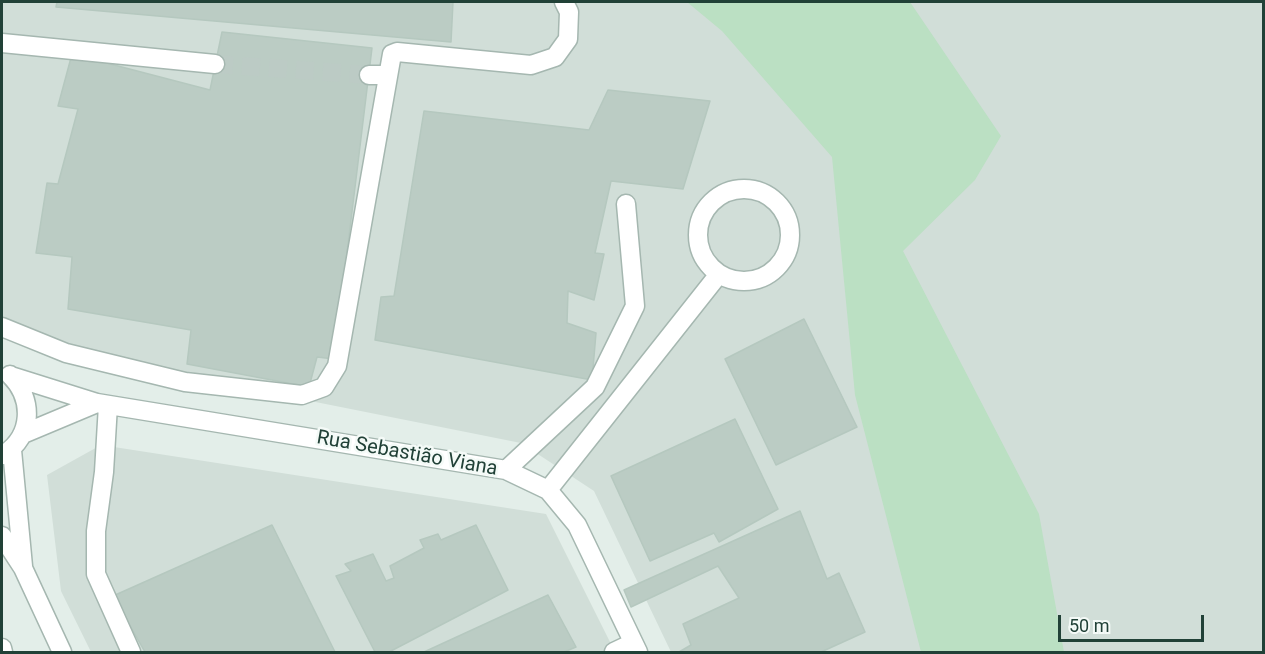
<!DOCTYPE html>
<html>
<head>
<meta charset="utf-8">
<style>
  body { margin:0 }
  #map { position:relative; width:1265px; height:654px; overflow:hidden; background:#e3eee9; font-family:Roboto,sans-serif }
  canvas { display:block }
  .frame { position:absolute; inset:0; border:3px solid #214137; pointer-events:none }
  .scale { position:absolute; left:1058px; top:615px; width:146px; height:27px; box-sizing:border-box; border:3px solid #214137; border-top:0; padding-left:8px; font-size:18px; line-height:21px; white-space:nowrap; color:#214137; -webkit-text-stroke:4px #f4faf7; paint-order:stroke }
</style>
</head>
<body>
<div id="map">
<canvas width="1265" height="654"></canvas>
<div class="frame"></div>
<div class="scale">50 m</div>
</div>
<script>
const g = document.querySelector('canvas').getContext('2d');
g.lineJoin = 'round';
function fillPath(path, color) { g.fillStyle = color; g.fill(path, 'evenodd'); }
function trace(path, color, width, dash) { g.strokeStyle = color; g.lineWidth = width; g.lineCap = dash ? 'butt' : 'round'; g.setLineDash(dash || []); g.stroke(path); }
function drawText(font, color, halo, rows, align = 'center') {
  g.font = font + ' Roboto,sans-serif'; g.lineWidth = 5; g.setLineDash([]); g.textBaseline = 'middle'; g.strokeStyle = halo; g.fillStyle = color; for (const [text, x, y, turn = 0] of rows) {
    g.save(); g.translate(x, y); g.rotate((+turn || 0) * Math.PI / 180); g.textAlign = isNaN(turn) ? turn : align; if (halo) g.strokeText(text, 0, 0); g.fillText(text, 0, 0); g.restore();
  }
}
fillPath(new Path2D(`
  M2 2H1263V652H671L594 491 521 443 35 346 2 322Z
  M101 445 546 514 615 652H91L61 591 47 475Z`), '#d1ded8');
fillPath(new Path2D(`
  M687 2H910L1001 136 975 180 903 251 1039 514 1064 652H921L855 395 832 157 722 31Z`), '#bbe0c3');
const building = new Path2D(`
  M57 2H453L451 42 56 7Z
  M222 32 372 48 334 359 317 357 309 387 187 364 191 330 68 309 72 257 36 253 47 183 58 184 78 109 58 106 72 54 210 90Z
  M608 90 710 101 683 189 611 181 595 253 604 254 594 300 568 291 567 323 596 333 592 380 375 340 381 297 394 296 424 111 589 130Z
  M804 319 857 427 776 465 725 359Z
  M735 419 778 509 719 542 714 533 650 561 611 476Z
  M800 511 827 579 839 573 865 632 821 652H679L691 645 683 624 739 598 718 566 631 607 624 590Z
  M272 525 335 652H145L113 596Z
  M476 525 508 590 389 652H375L336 576 351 571 345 564 373 554 386 581 394 578 390 566 424 548 420 540 438 534 441 540Z
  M548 595 576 647 564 652H424Z`);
fillPath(building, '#bbccc4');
trace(building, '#b5c8bf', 1.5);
trace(new Path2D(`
  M215 64 369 75`), '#bccbc5', 18, [18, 9]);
const minor = new Path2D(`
  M2 43 215 64
  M369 75H388
  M698 235a46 46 0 1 1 92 0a46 46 0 1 1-92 0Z
  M2 327 66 353 185 382 302 395 324 387 337 366 392 54 397 52 531 65 555 57 568 39 569 12 564 2
  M11 376 97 403 506 470 548 490 577 525 638 652
  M108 405 104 472 96 531V574L131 652
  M23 434 97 403
  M12 450 23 566
  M3 455C33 436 34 399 10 375
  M506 470 595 387 635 306 626 204
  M548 490 719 274
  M2 536 23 568 62 652
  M2 648 3 652
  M614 652 633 643`);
trace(minor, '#a5b7b0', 21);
trace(minor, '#fff', 18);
drawText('20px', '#214137', '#f4faf7', [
  ["Rua Sebastião Viana",407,454,10]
]);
</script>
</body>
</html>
